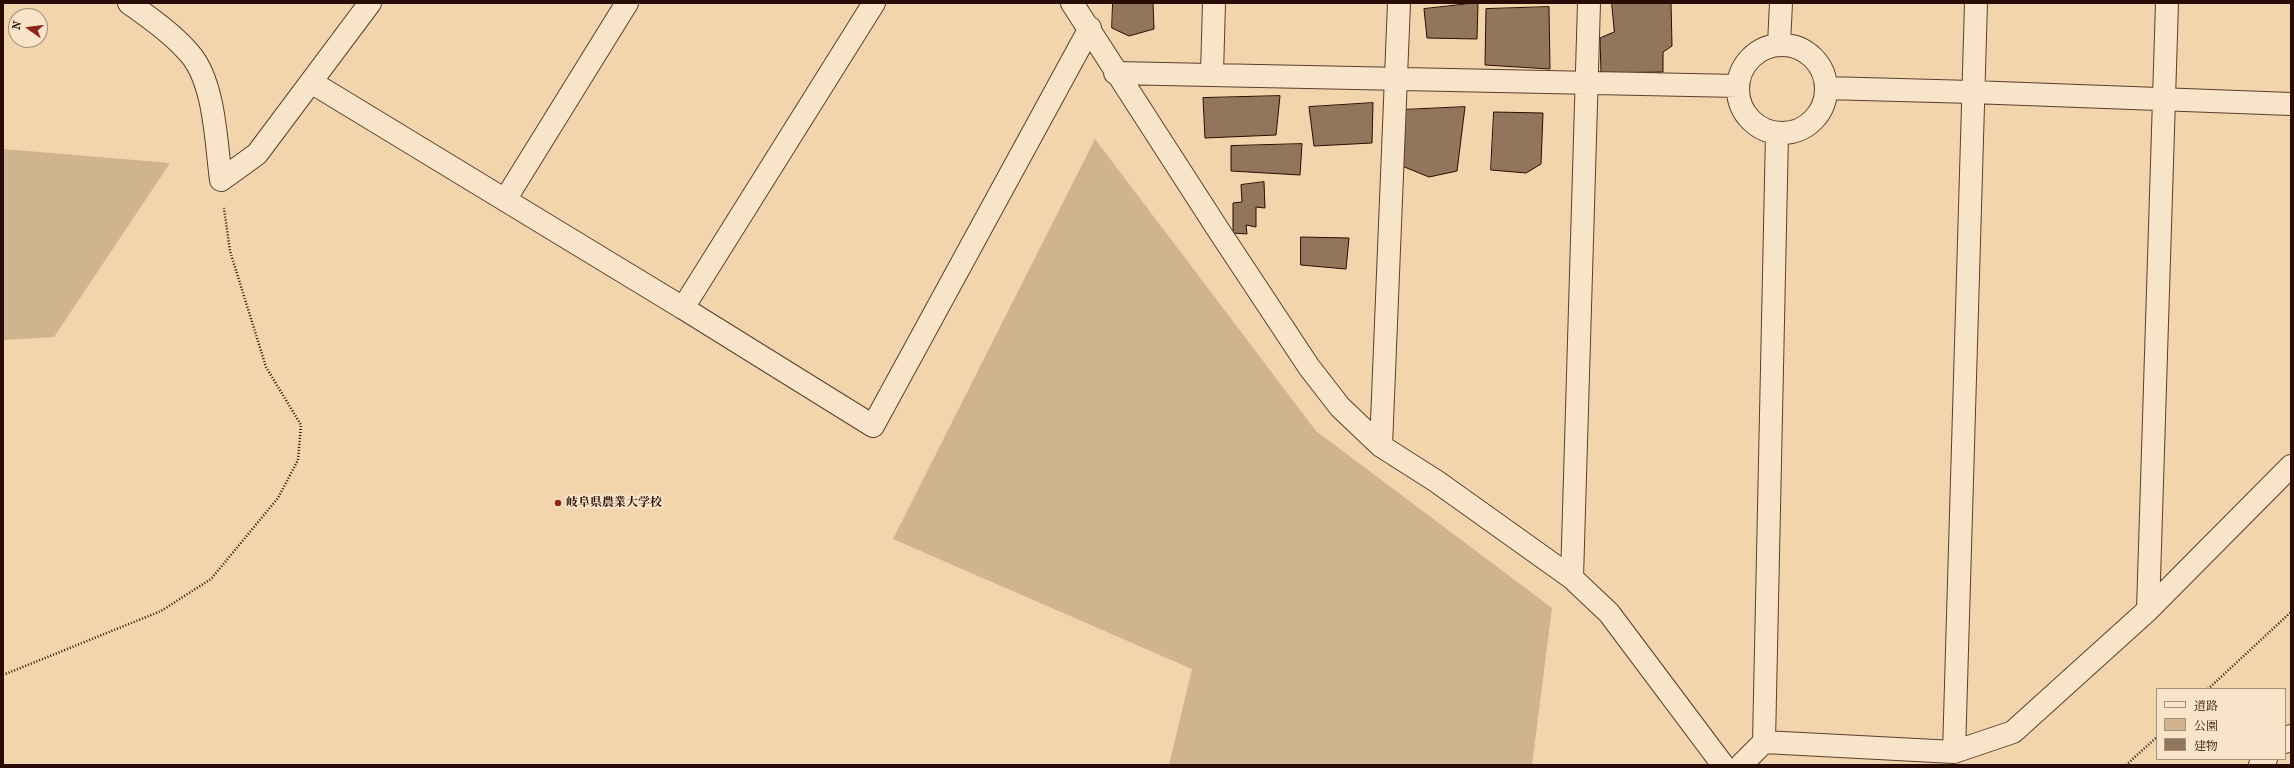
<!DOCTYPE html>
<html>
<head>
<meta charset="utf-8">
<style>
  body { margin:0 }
  #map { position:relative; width:2294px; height:768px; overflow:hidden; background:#f2d5ac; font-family:"IM FELL French Canon","Noto Serif JP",serif }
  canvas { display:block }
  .frame { position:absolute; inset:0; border:4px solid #290d04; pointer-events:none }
  .legend { position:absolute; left:2156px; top:688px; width:130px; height:72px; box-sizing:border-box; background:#f7e4c9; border:1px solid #a58e7a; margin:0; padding:5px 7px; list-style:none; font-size:12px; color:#290d04 }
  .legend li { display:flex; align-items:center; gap:8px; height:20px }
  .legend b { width:20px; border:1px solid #a58e7a }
  .north { position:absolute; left:8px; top:8px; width:40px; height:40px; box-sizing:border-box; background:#f7e4c9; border:1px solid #a58e7a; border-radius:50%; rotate:284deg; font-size:11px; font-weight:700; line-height:16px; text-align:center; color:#290d04 }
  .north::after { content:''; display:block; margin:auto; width:14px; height:18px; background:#8f2418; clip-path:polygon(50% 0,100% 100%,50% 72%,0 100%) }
</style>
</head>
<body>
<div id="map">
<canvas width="2294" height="768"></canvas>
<div class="frame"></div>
<ul class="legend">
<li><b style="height:5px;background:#f7e4c9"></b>道路</li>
<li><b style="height:11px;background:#d0b38f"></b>公園</li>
<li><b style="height:11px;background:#92755b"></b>建物</li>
</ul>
<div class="north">N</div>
</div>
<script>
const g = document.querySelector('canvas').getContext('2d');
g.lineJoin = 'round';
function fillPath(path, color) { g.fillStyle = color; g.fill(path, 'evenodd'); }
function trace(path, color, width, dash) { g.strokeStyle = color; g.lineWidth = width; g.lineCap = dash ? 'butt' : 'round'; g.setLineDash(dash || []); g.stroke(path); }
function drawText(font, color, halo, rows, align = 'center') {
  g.font = font + ' "IM FELL French Canon","Noto Serif JP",serif'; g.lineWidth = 4; g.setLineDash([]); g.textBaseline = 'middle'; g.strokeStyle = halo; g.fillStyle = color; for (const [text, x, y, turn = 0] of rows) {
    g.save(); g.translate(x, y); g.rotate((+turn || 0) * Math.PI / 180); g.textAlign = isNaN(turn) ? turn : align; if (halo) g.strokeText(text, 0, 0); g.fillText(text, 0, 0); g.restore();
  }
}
fillPath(new Path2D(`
  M1095 139 1316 431 1552 608 1532 765H1169L1192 669 893 539Z
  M3 149 170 163 54 337 3 340Z`), '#d0b38f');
const building = new Path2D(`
  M1113 3H1153L1154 29 1129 36 1112 28Z
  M1478 3 1477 39 1427 38 1424 9Z
  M1612 3H1671L1672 46 1663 52V72L1601 73 1600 38 1614 32Z
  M1549 7 1550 69 1485 65 1486 9Z
  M1280 96 1276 135 1205 138 1203 98Z
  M1373 103 1372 143 1314 146 1309 107Z
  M1465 107 1457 171 1429 177 1397 164 1401 110Z
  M1494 112 1543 113 1541 164 1526 173 1491 170Z
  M1302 144 1300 175 1231 171V146Z
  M1264 182 1265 208 1256 207V227L1246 225 1247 234 1233 233V203L1242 202 1241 185Z
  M1301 237 1349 238 1346 269 1301 265Z`);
fillPath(building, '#92755b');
trace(building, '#290d04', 1);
const minor = new Path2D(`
  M129 3C150 18 173 34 190 54 215 83 216 143 221 180L257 154 370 3
  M1072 3 1219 231 1309 367 1340 407 1381 446 1436 481 1572 578 1609 613 1723 765
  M1779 44 1781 3
  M1738 89a44 44 0 1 1 88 0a44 44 0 1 1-88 0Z
  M1115 73 1738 86
  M1212 74 1214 3
  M311 82 683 308 874 3
  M1826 88 1972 92 2291 104
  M505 200 627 3
  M683 308 873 426 1090 28
  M1381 446 1399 3
  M1572 578 1589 3
  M2148 610 2167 3
  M1764 742 1954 752 1976 3
  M2285 742 2291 736
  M1954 752 2013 732 2148 610 2291 466
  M1741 765 1764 742 1777 134
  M2260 765 2266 759`);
trace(minor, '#5b3f2e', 24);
trace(new Path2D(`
  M3 675 161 611 211 579 278 498 298 460 301 425 266 367 230 251 224 208
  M2208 689 2291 612
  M2126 765 2157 737`), '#290d04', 2.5, [1, 2]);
trace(minor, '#f7e4c9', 22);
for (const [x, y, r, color] of [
  [558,503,4,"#8f2418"]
]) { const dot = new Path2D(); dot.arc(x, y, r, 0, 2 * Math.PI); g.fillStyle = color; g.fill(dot); trace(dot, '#f7e4c9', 1.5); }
drawText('bold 12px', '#290d04', '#f7e4c9', [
  ["岐阜県農業大学校",566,503]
], 'left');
</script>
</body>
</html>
